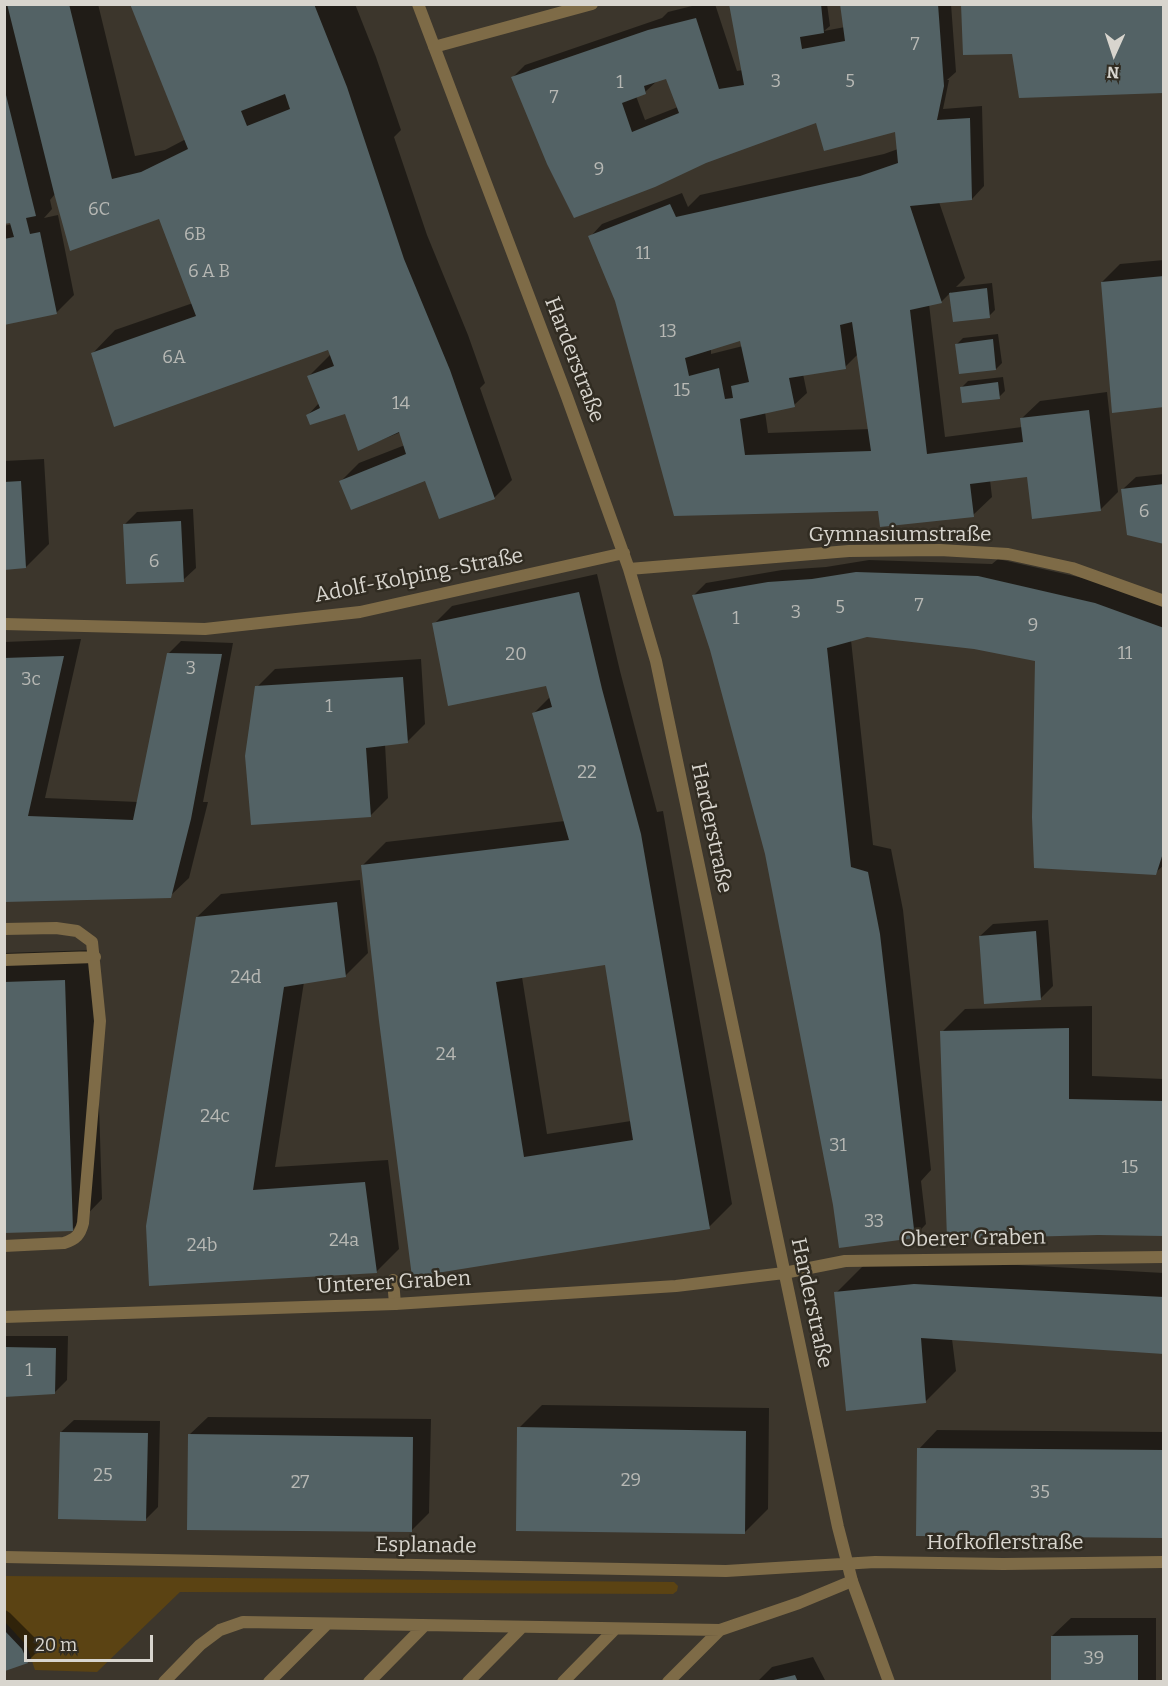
<!DOCTYPE html>
<html>
<head>
<meta charset="utf-8">
<style>
  body { margin:0 }
  #map { position:relative; width:1168px; height:1686px; overflow:hidden; background:#3c362c; font-family:Bitter,serif }
  canvas { display:block }
  .frame { position:absolute; inset:0; border:6px solid #d8d5ce; pointer-events:none }
  .north { position:absolute; left:1084px; top:24px; width:60px; height:60px; -webkit-text-stroke:4px #312c22; paint-order:stroke; rotate:183deg; font-size:16px; font-weight:700; line-height:24px; text-align:center; color:#d8d5ce }
  .north::after { content:''; display:block; margin:auto; width:21px; height:27px; background:#d8d5ce; clip-path:polygon(50% 0,100% 100%,50% 72%,0 100%) }
  .scale { position:absolute; left:24px; top:1635px; width:129px; height:27px; box-sizing:border-box; border:3px solid #d8d5ce; border-top:0; padding-left:8px; font-size:18px; line-height:21px; white-space:nowrap; color:#d8d5ce; -webkit-text-stroke:4px #312c22; paint-order:stroke }
</style>
</head>
<body>
<div id="map">
<canvas width="1168" height="1686"></canvas>
<div class="frame"></div>
<div class="north">N</div>
<div class="scale">20 m</div>
</div>
<script>
const g = document.querySelector('canvas').getContext('2d');
g.lineJoin = 'round';
function fillPath(path, color) { g.fillStyle = color; g.fill(path, 'evenodd'); }
function trace(path, color, width, dash) { g.strokeStyle = color; g.lineWidth = width; g.lineCap = dash ? 'butt' : 'round'; g.setLineDash(dash || []); g.stroke(path); }
function drawText(font, color, halo, rows, align = 'center') {
  g.font = font + ' Bitter,serif'; g.lineWidth = 5; g.setLineDash([]); g.textBaseline = 'middle'; g.strokeStyle = halo; g.fillStyle = color; for (const [text, x, y, turn = 0] of rows) {
    g.save(); g.translate(x, y); g.rotate((+turn || 0) * Math.PI / 180); g.textAlign = isNaN(turn) ? turn : align; if (halo) g.strokeText(text, 0, 0); g.fillText(text, 0, 0); g.restore();
  }
}
fillPath(new Path2D(`
  M5 1576 674 1582 678 1586 677 1591 673 1594 180 1592 97 1672 35 1670 27 1646 5 1622Z`), '#5b4313');
fillPath(new Path2D(`
  M4 4H98L135 156 165 150 186 139 132 4H355L376 57 401 130 394 137 427 235 468 335 485 383 480 388 512 480 494 498 426 479 341 481 359 463 405 445 401 432 359 449 346 411 308 415 319 403 309 376 331 354 329 348 92 354 115 330 193 303 160 217 55 194 50 200 52 209 44 218 58 215 74 295 56 313 4 323V226L12 224V221L4 222Z
  M700 4H715L737 71 743 70 731 4H827L830 26 824 31 845 27 842 4H951L956 72 947 80H949L943 109 982 106 984 186 972 199 939 202 965 278 956 287 992 283 995 310 989 316 954 320 951 292 942 301 929 304 945 437 1022 427 1021 419 1040 401 1107 392 1118 492 1100 510 1028 476 990 480 992 497 973 515 879 508 675 514 617 301 590 237 602 224 682 193 688 207 700 195 884 154 898 149V127L817 121 706 161 655 186 513 77 525 65 662 18 668 12ZM667 76 678 107 645 120 636 96 645 92 658 80ZM741 339 743 346 711 354V349ZM858 354 870 429 768 433 765 412 794 405 807 393 803 374 845 367Z
  M1164 260V405L1102 282 1120 264Z
  M998 334 1002 363 996 369 957 344 963 338Z
  M1003 377 1005 391 999 397 962 387 968 381Z
  M44 459 49 544 26 567 4 568V461Z
  M1164 474V542L1123 489 1136 477Z
  M193 509 196 568 183 580 125 524 137 512Z
  M998 559 1114 585 1164 603V865L1155 873 1039 660 974 647 867 635 851 640 873 845 891 849 903 910 931 1170 921 1181 926 1224 914 1237 834 1205 766 853 711 648 694 595 706 583 782 570 826 567 869 560 992 564Z
  M597 574 620 671 657 812 663 811 732 1204 709 1227 414 1276 363 865 386 842 565 821 534 713 550 697 547 684 434 624 452 606ZM606 964 631 1121 547 1134 522 977Z
  M81 639 45 798 138 802 168 654 181 641 233 643 203 802H208L189 878 170 896 4 901V642Z
  M421 659 425 724 407 742 385 744 388 798 370 816 257 687 275 669Z
  M360 880 368 953 345 976 304 982 275 1167 388 1160 399 1249 376 1272 151 1285 197 917 221 894Z
  M1048 920 1053 986 1040 999 980 936 993 924Z
  M94 950 102 1199 72 1230 4 1232V953Z
  M1092 1006V1076L1164 1079V1235L942 1032 965 1009Z
  M944 1261 1164 1273V1353L952 1339 956 1371 926 1401 836 1293 866 1263Z
  M4 1336H68L67 1380 54 1393 4 1395Z
  M542 1405 769 1408 768 1509 744 1533 519 1428Z
  M208 1417 431 1419 429 1513 411 1531 189 1435Z
  M74 1420 160 1421 158 1507 146 1519 61 1432Z
  M937 1430 1164 1432V1536L919 1449Z
  M4 1609 10 1613 34 1637 40 1649 27 1662 4 1669Z
  M1071 1618H1156V1682H1052V1636Z
  M813 1657 826 1682H757L772 1667Z`), '#0007');
fillPath(new Path2D(`
  M7 4H69L112 179 141 172 188 149 130 4H314L347 87 404 259 450 370 495 499 439 519 425 481 351 510 339 481 406 454 399 432 358 451 345 414 310 425 306 415 320 408 307 376 334 366 328 350 114 427 91 353 196 316 159 219 70 251 54 193ZM285 94 290 109 247 126 241 111Z
  M729 4H821L824 33 800 37 802 49 845 41 840 4H938L944 86 937 120 970 118 972 200 910 206 942 303 910 310 927 454 1023 442 1020 418 1089 410 1101 511 1032 519 1027 477 970 484 974 517 880 527 878 511 674 516 615 301 588 236 670 204 676 217 860 176 898 163 895 132 824 151 816 123 706 163 655 187 574 218 547 164 511 77 648 30 696 18 719 89 744 85ZM666 79 679 113 632 132 622 103 646 94 644 86ZM852 322 871 451 745 455 740 419 795 407 789 378 846 369 840 325ZM740 341 749 382 731 386 733 398 725 399 719 368 689 376 685 358Z
  M961 4H1164V93L1019 98 1012 54 963 55Z
  M4 87 36 216 26 218 30 234 40 232 57 314 4 325V239L14 237 10 223 4 224Z
  M1164 276V407L1112 413 1101 282Z
  M987 288 990 318 953 322 949 293Z
  M993 339 996 370 959 374 955 344Z
  M998 382 1000 399 962 403 960 387Z
  M21 481 26 568 4 570V482Z
  M1164 484V544L1127 535 1121 489Z
  M181 521 184 582 126 584 123 524Z
  M856 572 978 576 1095 603 1164 628V850L1156 875 1034 868 1032 817 1035 661 974 649 867 637 827 648 851 867 868 872 880 934 915 1238 839 1248 833 1205 765 854 710 650 692 595 768 582 812 579Z
  M579 592 602 689 641 834 710 1229 412 1277 379 1021 361 865 569 840 532 713 552 707 546 686 448 706 432 623ZM605 965 633 1140 524 1157 496 982Z
  M167 653 222 654 191 819 171 898 4 902V658L64 656 28 816 133 820Z
  M403 677 408 743 366 748 371 817 251 825 245 756 255 686Z
  M337 902 346 977 284 987 253 1190 365 1182 377 1273 149 1286 146 1226 196 917Z
  M1036 931 1041 1000 984 1004 979 936Z
  M65 980 73 1231 4 1233V982Z
  M1069 1028V1099L1164 1101V1236L1098 1235 947 1239 940 1031Z
  M914 1284 1164 1297V1354L921 1338 926 1403 846 1411 834 1292Z
  M4 1347 56 1348 55 1394 4 1397Z
  M517 1427 746 1431 745 1534 516 1531Z
  M60 1432 148 1433 146 1521 58 1519Z
  M188 1434 413 1437 412 1532 187 1530Z
  M917 1448 1164 1450V1538L916 1536Z
  M5 1631 22 1649 28 1663 5 1671Z
  M1138 1635V1682H1051V1636Z
  M795 1675 798 1682H769V1681Z`), '#536265');
trace(new Path2D(`
  M4 929 56 928 77 931 92 942 100 1021 83 1223C80 1235 76 1239 64 1243L4 1246
  M4 960 95 957
  M393 1280 395 1304
  M164 1682 200 1645 220 1630 243 1622 720 1630 799 1603 852 1581
  M269 1682 327 1624
  M369 1682 424 1626
  M468 1682 522 1627
  M563 1682 615 1629
  M668 1682 720 1630`), '#7e6b47', 12);
trace(new Path2D(`
  M418 4 567 397 629 569 656 661 838 1527 852 1581 889 1682
  M434 47 592 4
  M629 569 849 551 940 550 1008 554 1072 568 1164 601
  M4 624 205 629 360 612 624 553
  M4 1317 395 1304 676 1286 784 1273 845 1261 1164 1257
  M4 1557 726 1571 875 1562 1003 1564 1164 1562`), '#7e6b47', 12);
drawText('18px', '#b7b8b4', null, [
  ["7",915,45],
  ["3",776,82],
  ["5",850,82],
  ["1",620,83],
  ["7",554,98],
  ["9",599,170],
  ["6C",99,210],
  ["6B",195,235],
  ["11",643,254],
  ["6 A B",209,272],
  ["13",668,332],
  ["6A",174,358],
  ["15",682,391],
  ["14",401,404],
  ["6",1144,512],
  ["6",154,562],
  ["7",919,606],
  ["5",840,608],
  ["3",796,613],
  ["1",736,619],
  ["9",1033,626],
  ["11",1125,654],
  ["20",516,655],
  ["3",191,669],
  ["3c",31,680],
  ["1",329,707],
  ["22",587,773],
  ["24d",246,978],
  ["24",446,1055],
  ["24c",215,1117],
  ["31",838,1146],
  ["15",1130,1168],
  ["33",874,1222],
  ["24a",344,1241],
  ["24b",202,1246],
  ["1",29,1371],
  ["25",103,1476],
  ["29",631,1481],
  ["27",300,1483],
  ["35",1040,1493],
  ["39",1094,1659]
]);
drawText('21px', '#d8d5ce', '#312c22', [
  ["Harderstraße",574,360,69],
  ["Gymnasiumstraße",900,535],
  ["Adolf-Kolping-Straße",419,576,-11],
  ["Harderstraße",711,828,78],
  ["Oberer Graben",973,1239,-1],
  ["Unterer Graben",394,1283,-3],
  ["Harderstraße",811,1303,78],
  ["Hofkoflerstraße",1005,1543],
  ["Esplanade",426,1546,1]
]);
</script>
</body>
</html>
